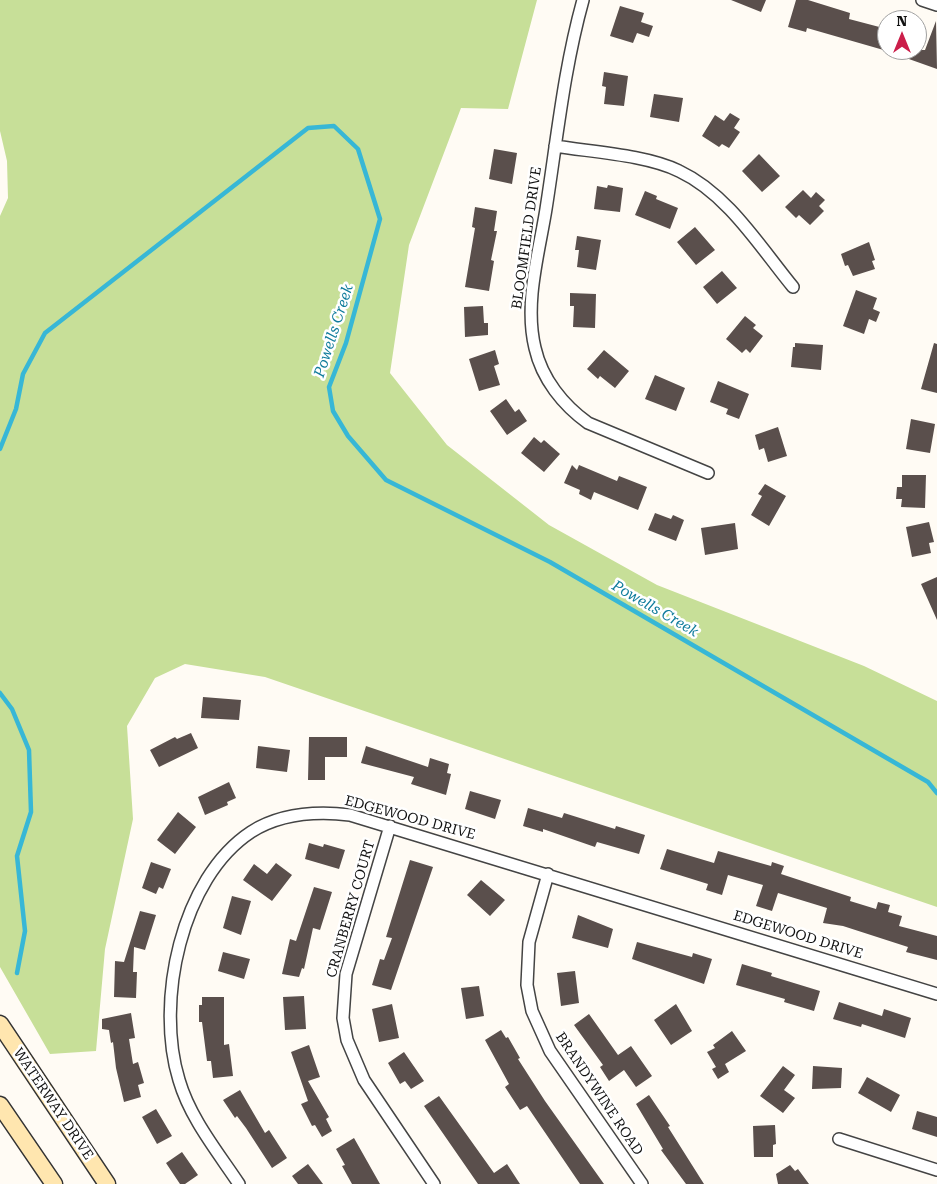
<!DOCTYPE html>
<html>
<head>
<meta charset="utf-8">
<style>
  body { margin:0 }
  #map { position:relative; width:937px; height:1184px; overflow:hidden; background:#fffbf4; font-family:"Roboto Serif",serif }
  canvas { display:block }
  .north { position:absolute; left:877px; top:10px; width:50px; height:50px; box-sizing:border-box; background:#fff; border:1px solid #a0a0a0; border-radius:50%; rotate:0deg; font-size:14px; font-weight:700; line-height:20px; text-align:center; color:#111 }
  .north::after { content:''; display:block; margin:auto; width:18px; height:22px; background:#cb1e4a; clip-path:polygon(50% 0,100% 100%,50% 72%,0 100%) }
</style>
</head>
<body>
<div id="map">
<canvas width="937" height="1184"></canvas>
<div class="north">N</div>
</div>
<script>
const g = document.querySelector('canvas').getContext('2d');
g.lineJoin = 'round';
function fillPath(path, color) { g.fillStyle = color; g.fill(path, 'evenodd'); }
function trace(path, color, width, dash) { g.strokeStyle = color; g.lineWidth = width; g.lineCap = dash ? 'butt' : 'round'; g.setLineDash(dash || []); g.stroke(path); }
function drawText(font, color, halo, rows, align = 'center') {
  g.font = font + ' "Roboto Serif",serif'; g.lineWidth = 5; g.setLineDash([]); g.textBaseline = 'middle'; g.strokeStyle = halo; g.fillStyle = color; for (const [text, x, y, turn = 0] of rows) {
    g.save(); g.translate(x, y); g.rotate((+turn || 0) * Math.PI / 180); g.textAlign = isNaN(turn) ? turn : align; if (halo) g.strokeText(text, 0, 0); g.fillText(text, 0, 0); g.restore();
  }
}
fillPath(new Path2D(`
  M0 0H537L508 109 461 108 409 245 390 373 447 445 549 525 657 585 864 666 937 701V907L265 677 185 664 155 678 127 726 133 819 105 949 96 1051 50 1054 0 967V216L8 198 7 161 0 131Z`), '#c7df98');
trace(new Path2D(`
  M0 449 16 409 23 374 45 333 308 128 334 126 358 149 380 219 346 343 329 387 333 411 348 436 386 480 550 562 928 782 937 793
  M0 693 12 709 29 750 31 812 17 856 25 931 17 973`), '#37b7d6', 4.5);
fillPath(new Path2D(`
  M731 0H766L761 12Z
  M796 0H808L850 13 849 19 887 29V51L807 28 806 32 788 27Z
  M620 6 644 13 641 22 653 26 649 37 637 33 633 43 610 36Z
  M936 21 937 69 892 53 893 50H925Z
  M604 72 628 76 624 106 604 104 606 87 602 86Z
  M654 94 683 98 679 122 650 117Z
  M730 113 740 119 734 128 740 132 729 148 722 144 719 147 702 136 715 115 724 121Z
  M494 149 517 153 512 184 489 179Z
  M759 154 780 176 762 192 742 171Z
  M608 185 623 188 620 212 594 209 597 186 607 188Z
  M803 190 811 198 816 192 825 200 819 206 824 211 810 225 799 215 796 218 785 207Z
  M645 191 657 196 656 199 678 208 670 229 635 215Z
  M475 207 497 211 494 231H497L491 260 494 261 489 291 465 287 475 228 472 227Z
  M695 227 715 250 696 265 677 242Z
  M577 236 601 240 596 270 577 267 579 250H575Z
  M869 242 875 260 872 261 875 269 853 276 848 265 845 266 841 254Z
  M722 271 737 288 717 304 703 287Z
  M856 290 877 298 873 309 880 312 876 322 869 319 864 334 843 326Z
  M570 293 596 294 595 328 573 327 574 306H570Z
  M483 306 484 323H488V335L465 337 464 307Z
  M745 316 756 325 753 328 763 336 750 353 746 349 742 353 726 339Z
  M795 343 823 345 821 370 791 367 793 347H795Z
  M934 343 937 344V393L921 389Z
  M495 350 499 364 494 366 500 385 479 391 469 359Z
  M604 350 629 371 615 388 600 376 598 379 587 369Z
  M655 375 685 388 676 411 645 399Z
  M718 381 749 394 739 419 726 414 728 409 710 402Z
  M506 399 515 412 519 409 527 421 507 435 490 411Z
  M911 419 935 424 930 453 906 449Z
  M778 427 787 456 768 462 764 448 759 450 755 435Z
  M534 437 541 443 544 440 560 454 544 472 521 453Z
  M572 465 577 470 579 465 617 481 619 476 647 487 638 510 594 492 591 500 579 494 580 490 564 483Z
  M902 475H926L925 508 901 507 902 499H896L897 487H902Z
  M765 484 786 496 769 526 751 515 762 496 758 494Z
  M655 513 671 519 673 515 684 520 676 541 648 530Z
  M929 522 934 542 929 543 931 553 912 557 906 527Z
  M735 523 738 549 705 555 701 528Z
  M937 577V620L921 584Z
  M203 697 241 700 239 720 201 718Z
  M191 733 198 748 159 767 150 750 175 737 177 739Z
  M309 737H347V757H325V780H308Z
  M258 746 290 750 287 772 256 768Z
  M366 746 428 767 430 758 449 764 447 773 451 774 446 795 411 784 414 777 361 763Z
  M229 782 236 798 227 802 228 805 205 815 198 797Z
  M470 791 501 800 495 819 465 809Z
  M528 808 562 818 564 813 615 829 616 826 645 835 639 854 597 842 595 847 543 829V832L523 826Z
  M178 812 196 827 175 854 157 840Z
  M309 843 323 847 324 844 345 850 339 869 305 859Z
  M667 849 714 863 718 851 771 866 772 862 784 866 781 874 851 897 850 901 876 909 878 902 890 905 888 912 902 916 899 926 937 936V960L906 952 908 947 843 926 823 923 827 908 778 893 772 911 756 906 763 885 728 875 722 895 706 890 708 884 660 869Z
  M410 860 433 867 391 990 372 985 380 959 384 960 392 938 386 937Z
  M151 862 171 869 163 889 159 887 156 894 142 888Z
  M276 863 292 875 272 901 243 880 254 864 267 874Z
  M481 880 505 900 490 916 467 895Z
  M314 887 332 892 320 930 313 928 304 969 302 968 299 977 282 974 290 939 296 941Z
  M232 896 251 901 241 935 223 928Z
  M140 911 156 915 145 950 134 947 133 972H137L136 998 114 997 115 961 124 962Z
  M578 915 613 929 608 948 572 938Z
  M637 942 692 957 693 953 712 959 704 984 632 959Z
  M223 952 250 959 244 979 218 971Z
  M742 964 772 973 771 976 820 991 814 1011 784 1002 785 999 736 985Z
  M575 971 579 1003 561 1006 557 973Z
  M479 986 484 1016 466 1019 461 988Z
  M304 996 306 1029 285 1030 283 997Z
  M202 997H224V1045L229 1044 233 1076 213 1078 211 1061H207L202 1022H199V1005H202Z
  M839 1002 882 1016 884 1009 911 1018 905 1038 862 1024 861 1027 833 1019Z
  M392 1004 399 1038 379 1042 372 1009Z
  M676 1004 692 1031 671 1045 654 1020Z
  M131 1013 135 1038 129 1039 133 1064 138 1062 144 1083 138 1085 141 1097 124 1102 116 1068 113 1042 111 1043 109 1030 102 1029V1019Z
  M589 1014 618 1055 631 1046 652 1076 636 1087 624 1070 609 1081 600 1067 603 1065 574 1025Z
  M501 1030 506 1038 508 1037 520 1058 518 1059 545 1101 604 1184H580L527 1106 520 1110 505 1087 509 1084 485 1040Z
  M732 1031 746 1051 725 1064 729 1072 718 1079 712 1069 716 1067 707 1052 715 1048 713 1045Z
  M309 1045 320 1077 308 1081 329 1117 326 1119 332 1131 322 1137 315 1125 312 1126 301 1104 308 1101 291 1052Z
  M404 1052 424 1081 411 1089 405 1081 400 1084 388 1063Z
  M783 1066 795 1075 784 1090 795 1098 783 1113 760 1096Z
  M813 1066 842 1068 841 1088 812 1089Z
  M867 1077 900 1095 891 1112 858 1093Z
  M240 1090 265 1133 269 1130 287 1158 272 1168 246 1128 237 1116 235 1118 223 1100Z
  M649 1095 670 1126 668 1127 704 1184H686L661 1150 663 1149 636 1104Z
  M439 1096 494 1173 507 1164 520 1184H478L424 1106Z
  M156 1109 172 1136 157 1144 142 1117Z
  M917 1111 937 1117V1137L912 1129Z
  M775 1125 776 1144 773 1145V1157H754L753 1126Z
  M354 1138 380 1184H352L342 1166 345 1165 336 1149Z
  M182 1152 198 1175 185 1184H180L166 1163Z
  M308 1164 323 1184H298L292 1176Z
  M790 1165 795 1171 798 1169 809 1184H778L776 1174Z`), '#5a4f4c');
const street = new Path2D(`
  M583 0C564 68 557 139 546 209 539 253 524 303 535 348 542 379 563 405 588 423L708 473
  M922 0 937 5
  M555 146C592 152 647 155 679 171 728 194 760 247 793 287
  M390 826 346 974 343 1018 347 1040 364 1080 434 1184
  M548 874 529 942 527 985 532 1011 550 1051 642 1184
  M839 1139 937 1170
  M239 1184C217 1151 190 1118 179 1080 155 1002 181 878 251 832 281 813 316 811 350 815L937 994`);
const secondary = new Path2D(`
  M0 1024 107 1184
  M0 1105 54 1184`);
trace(street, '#444', 14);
trace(secondary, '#333', 19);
trace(street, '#fff', 11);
trace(secondary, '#ffe6af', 16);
drawText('14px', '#111', '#fff', [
  ["BLOOMFIELD DRIVE",527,238,-82],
  ["EDGEWOOD DRIVE",410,818,15],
  ["CRANBERRY COURT",351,909,-74],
  ["EDGEWOOD DRIVE",798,935,17],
  ["BRANDYWINE ROAD",599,1094,56],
  ["WATERWAY DRIVE",53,1104,56]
]);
drawText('italic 15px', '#107c9c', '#fff', [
  ["Powells Creek",334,331,-72],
  ["Powells Creek",655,609,30]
]);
</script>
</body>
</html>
